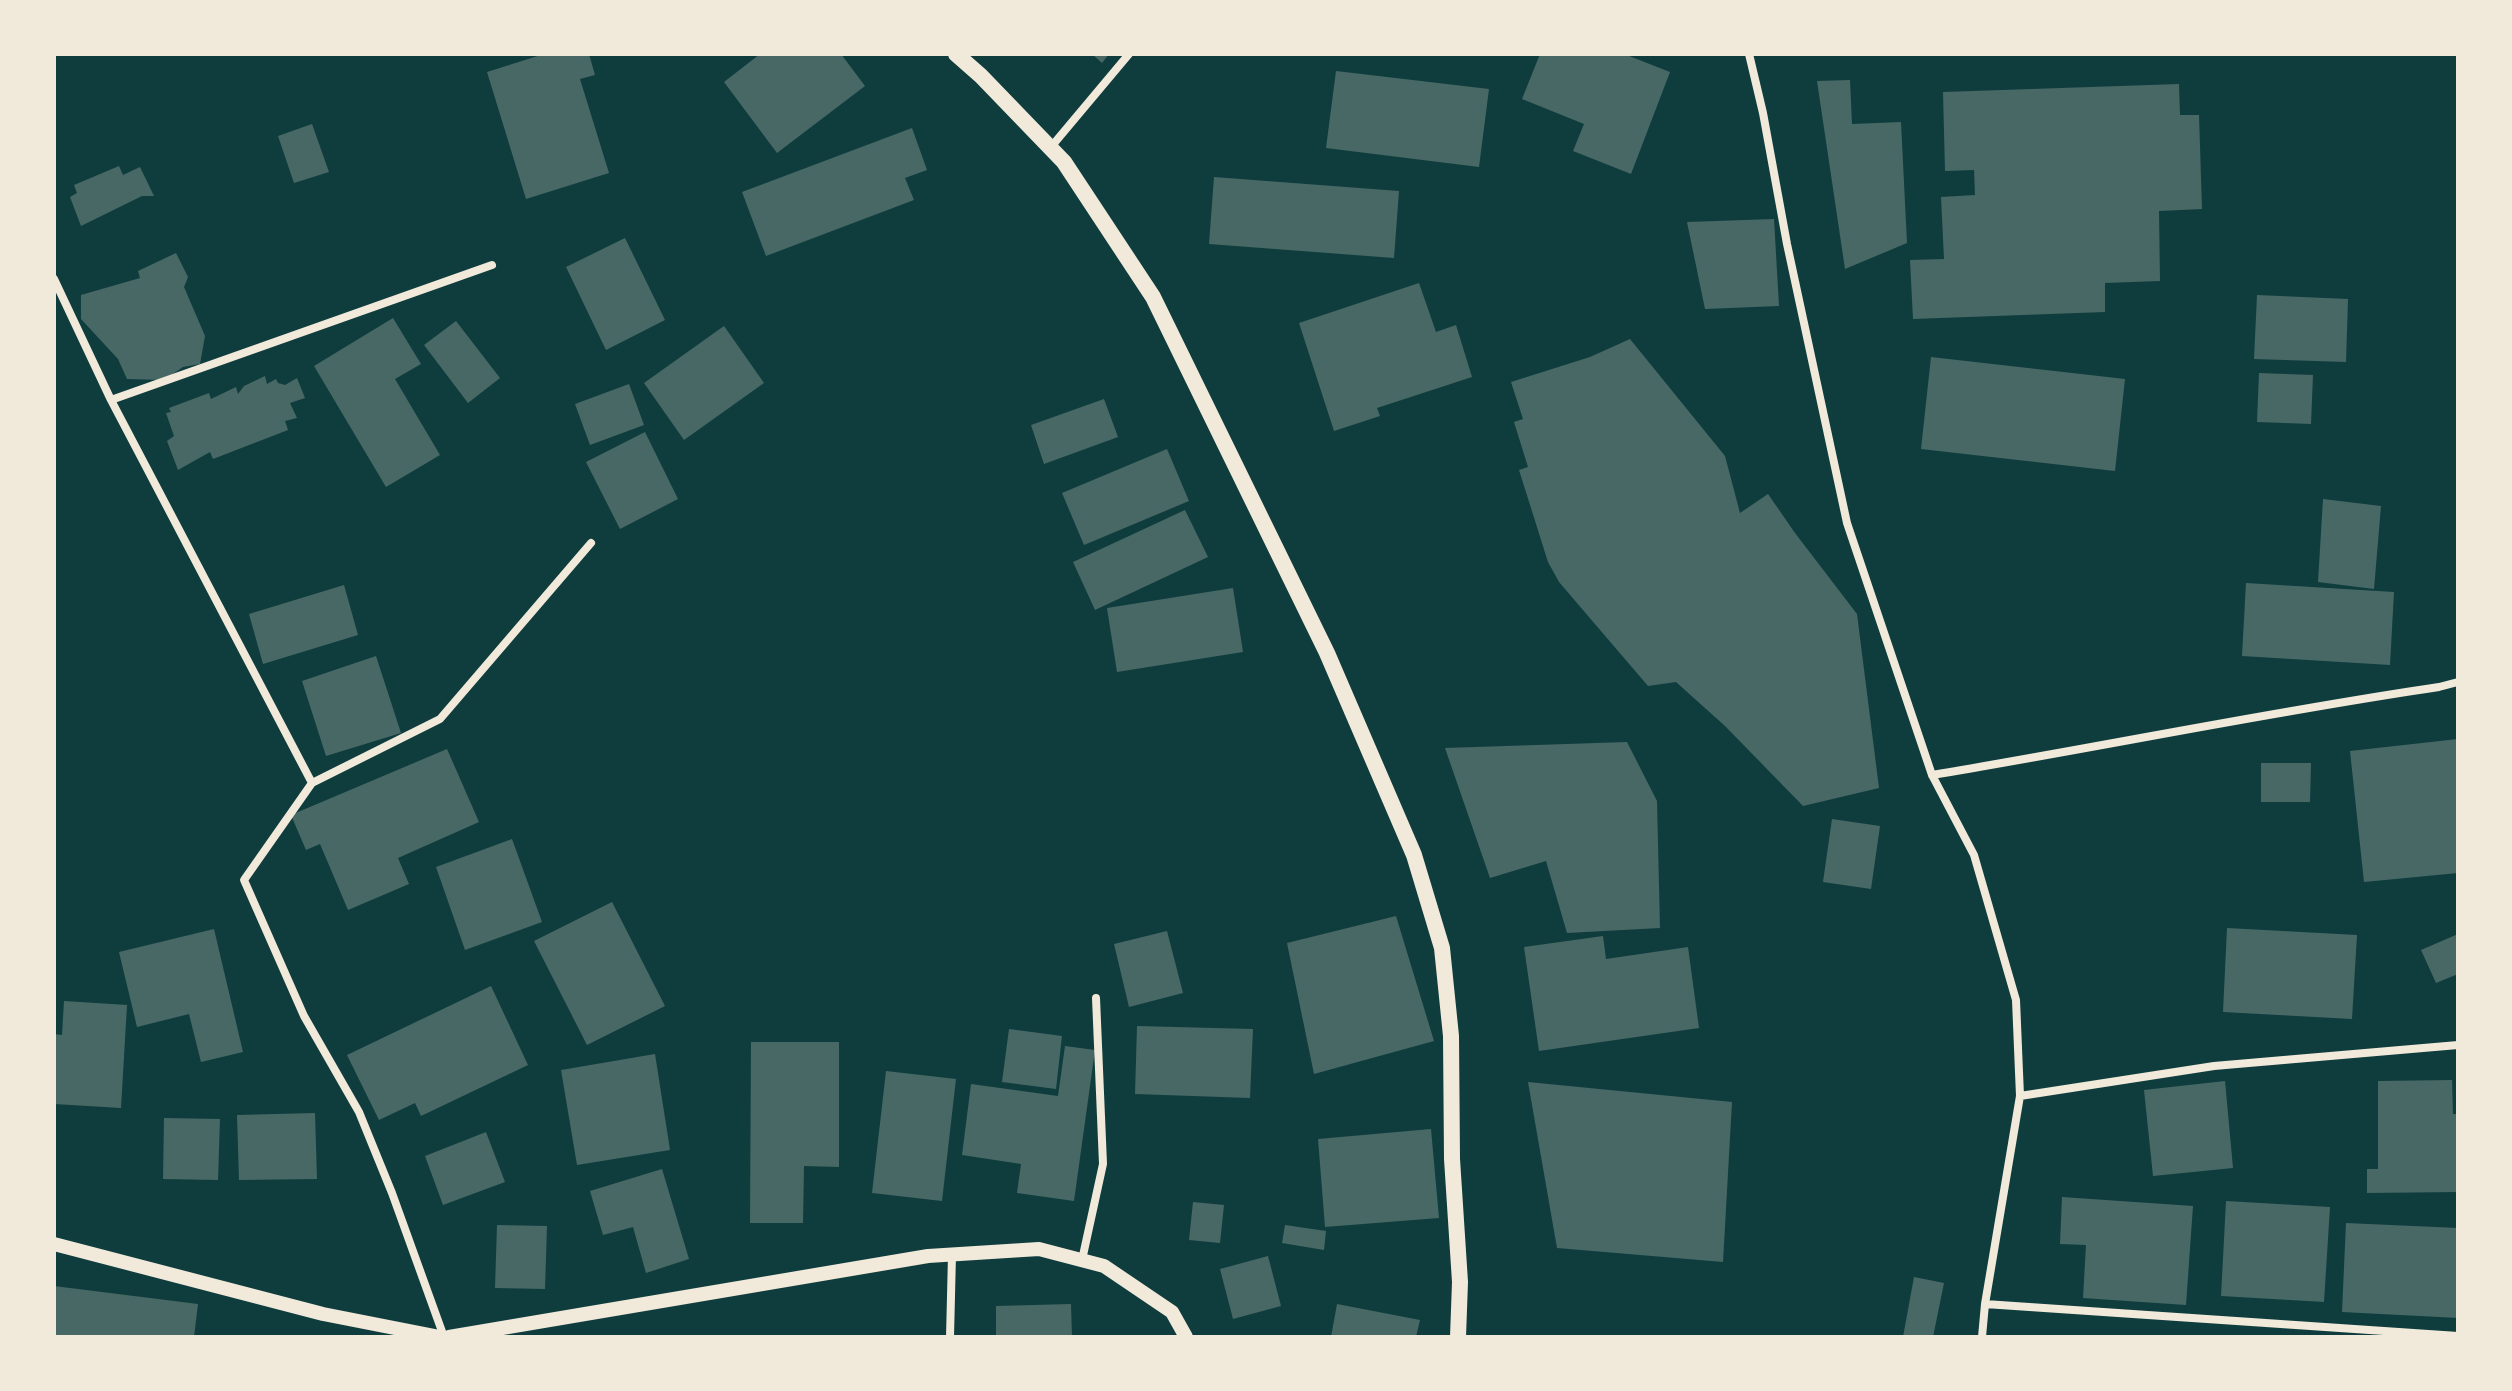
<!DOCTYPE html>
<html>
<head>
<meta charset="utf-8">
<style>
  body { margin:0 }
  #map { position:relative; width:2512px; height:1391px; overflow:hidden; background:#0f3d3e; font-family:"IBM Plex Serif",serif }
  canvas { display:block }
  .frame { position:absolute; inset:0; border:56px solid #f1e9da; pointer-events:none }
</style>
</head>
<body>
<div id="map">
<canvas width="2512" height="1391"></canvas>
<div class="frame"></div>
</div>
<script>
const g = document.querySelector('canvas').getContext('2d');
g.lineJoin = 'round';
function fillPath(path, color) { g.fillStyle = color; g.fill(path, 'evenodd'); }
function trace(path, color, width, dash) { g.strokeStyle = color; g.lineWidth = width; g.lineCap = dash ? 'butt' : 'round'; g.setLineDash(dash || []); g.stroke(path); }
fillPath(new Path2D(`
  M544 54H589L595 75 580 79 609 173 526 199 487 72Z
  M760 54H841L865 86 777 153 724 82Z
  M1092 54H1109L1102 63Z
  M1540 54H1624L1670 72 1631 174 1573 151 1584 124 1522 99Z
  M1336 71 1489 89 1479 167 1326 148Z
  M1850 80 1852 124 1901 122 1907 243 1845 269 1817 81Z
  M2179 84 2180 115H2199L2202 209 2159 211 2160 281 2105 283V312L1913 319 1910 260 1944 259 1941 197 1975 195 1974 170 1945 171 1943 92Z
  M312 124 329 172 294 183 278 136Z
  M912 128 927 170 905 178 914 200 766 256 742 192Z
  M119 166 123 175 140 167 154 196H142L81 226 70 197 77 193 74 185Z
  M1214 177 1399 191 1394 258 1209 244Z
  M1774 219 1779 306 1705 309 1687 222Z
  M625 238 665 320 606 350 566 267Z
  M176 253 188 277 184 287 205 336 200 364 183 367 164 380 127 379 118 359 81 319V295L140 278 138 271Z
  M1419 283 1436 332 1456 325 1472 377 1377 408 1380 416 1334 431 1299 323Z
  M2257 295 2348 299 2346 362 2254 359Z
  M393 318 421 364 395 379 440 455 386 487 314 366Z
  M456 321 500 378 468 403 424 345Z
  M724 326 764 383 684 440 644 383Z
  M1630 339 1725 456 1740 513 1768 494 1795 533 1857 614 1879 788 1803 806 1725 726 1676 682 1648 686 1559 582 1548 562 1519 470 1528 467 1514 422 1523 419 1511 382 1590 357Z
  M1931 357 2125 379 2115 471 1921 449Z
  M2259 373 2313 375 2311 424 2257 422Z
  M265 376 267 384 276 379 278 383 285 385 297 378 305 398 290 403 297 418 285 421 288 430 213 459 210 452 178 470 167 441 174 436 166 413 171 412 169 408 209 393 211 399 236 387 238 394 244 386Z
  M629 384 644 425 590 445 575 404Z
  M1104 399 1118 437 1044 464 1031 425Z
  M645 432 678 499 620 529 586 462Z
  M1167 449 1189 501 1084 545 1062 493Z
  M2323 499 2381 506 2374 589 2318 582Z
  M1185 510 1208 557 1095 610 1073 562Z
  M2246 583 2394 592 2390 665 2242 656Z
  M344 585 358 635 263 664 249 614Z
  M1233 588 1243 652 1117 672 1107 608Z
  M376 656 401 733 326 756 302 681Z
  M2458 739V873L2364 882 2350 751Z
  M1627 742 1657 801 1660 928 1567 933 1546 861 1490 878 1445 748Z
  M447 749 479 822 398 858 409 884 348 910 320 844 306 850 291 815Z
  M2261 763H2311L2310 802H2261Z
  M1832 819 1880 826 1871 889 1823 882Z
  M512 839 542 922 465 950 436 867Z
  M612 902 665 1006 587 1045 534 941Z
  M1396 916 1434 1041 1314 1074 1287 943Z
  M2227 928 2357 935 2352 1019 2223 1012Z
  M214 929 243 1052 201 1062 189 1014 137 1027 119 952Z
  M1167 931 1183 993 1129 1007 1114 944Z
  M2458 934V974L2436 983 2421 950Z
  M1603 936 1606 959 1688 947 1699 1028 1539 1051 1524 947Z
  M491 986 528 1065 421 1116 415 1103 379 1120 347 1055Z
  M64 1001 127 1005 121 1108 54 1104V1034L62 1035Z
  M1137 1026 1253 1029 1250 1098 1135 1094Z
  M1009 1029 1062 1036 1056 1089 1002 1082Z
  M751 1042H839V1167L804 1166 803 1223H750Z
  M1065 1046 1095 1050 1074 1201 1017 1193 1021 1164 962 1155 971 1084 1058 1096Z
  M655 1054 670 1150 577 1165 561 1070Z
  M886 1071 956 1079 942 1201 872 1193Z
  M2452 1080 2453 1114H2458V1192L2367 1193V1169H2378V1081Z
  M2225 1081 2233 1168 2153 1176 2144 1090Z
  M1528 1082 1732 1102 1723 1262 1557 1248Z
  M315 1113 317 1179 239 1180 237 1115Z
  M164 1118 220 1119 218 1180 163 1179Z
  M1431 1129 1439 1218 1325 1227 1318 1139Z
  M486 1132 505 1182 443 1205 425 1156Z
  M662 1169 689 1259 646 1273 633 1227 603 1235 590 1191Z
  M2062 1197 2193 1206 2186 1305 2083 1298 2086 1245 2060 1244Z
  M2226 1201 2330 1207 2324 1302 2221 1296Z
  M1193 1202 1224 1205 1220 1243 1189 1240Z
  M2346 1223 2458 1228V1318L2342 1312Z
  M497 1225 547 1226 545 1289 495 1288Z
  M1285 1225 1326 1231 1324 1250 1282 1243Z
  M1268 1256 1281 1306 1233 1319 1220 1269Z
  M1914 1277 1944 1283 1933 1337H1903Z
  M54 1286 198 1304 194 1337H54Z
  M1071 1304 1072 1337H996V1306Z
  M1337 1304 1420 1320 1416 1337H1331Z`), '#486865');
trace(new Path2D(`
  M1749 54 1763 113 1787 244 1847 523 1932 775 1974 855 2016 1000 2020 1096 1985 1304 1982 1337
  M1051 147 1129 54
  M54 279 111 400 312 783 244 880 304 1016 359 1112 392 1193 444 1337
  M111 400 492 265
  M1932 775C2101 747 2269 712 2439 687L2458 682
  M312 783 440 719 591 543
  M2020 1096 2214 1066 2458 1045
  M1082 1260 1103 1164 1096 998
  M1985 1304 2458 1336
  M950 1337 952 1255`), '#f1e9da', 8);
trace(new Path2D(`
  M54 1244 323 1314 440 1337
  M449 1337 928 1256 1039 1249 1104 1266 1172 1312 1186 1337`), '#f1e9da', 14);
trace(new Path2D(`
  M956 54 981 76 1064 162 1153 297 1327 653 1414 855 1442 948 1451 1036 1452 1159 1460 1282 1458 1337`), '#f1e9da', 16);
</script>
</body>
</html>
